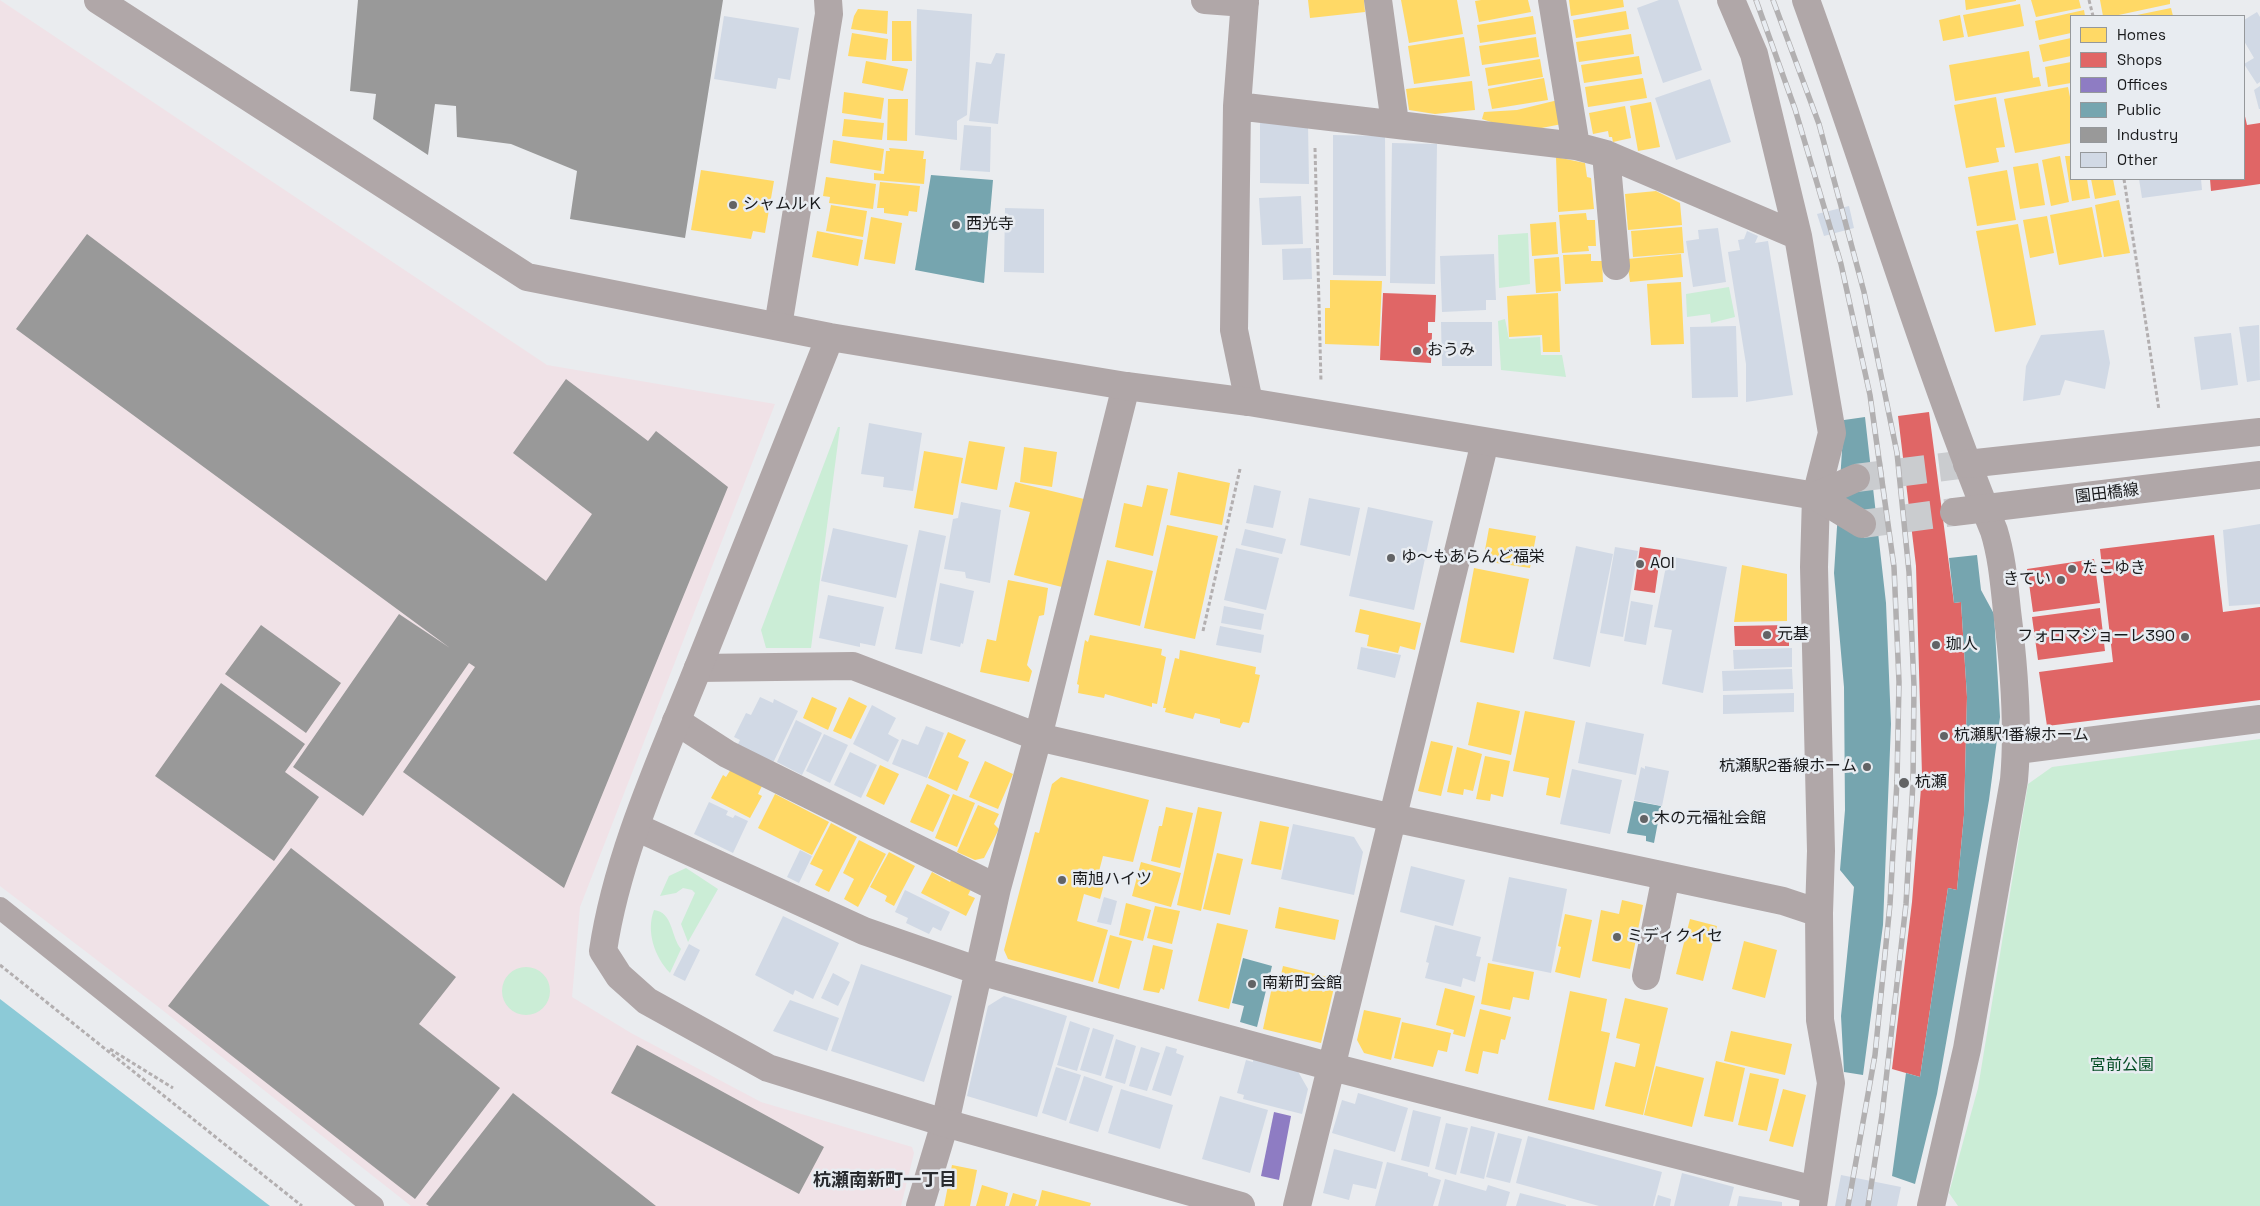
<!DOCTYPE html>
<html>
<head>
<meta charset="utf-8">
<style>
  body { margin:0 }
  #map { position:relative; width:2260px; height:1206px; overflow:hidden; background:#eaecef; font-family:"Space Grotesk",sans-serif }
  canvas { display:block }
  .legend { position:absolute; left:2070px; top:15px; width:175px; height:165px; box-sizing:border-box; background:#e8ecf1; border:1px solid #95989b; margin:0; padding:6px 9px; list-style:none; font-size:15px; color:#18191b }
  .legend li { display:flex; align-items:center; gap:10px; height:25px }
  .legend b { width:25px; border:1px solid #95989b }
</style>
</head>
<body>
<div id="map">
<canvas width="2260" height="1206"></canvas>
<ul class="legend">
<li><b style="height:14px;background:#ffd966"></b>Homes</li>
<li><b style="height:14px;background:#e06666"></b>Shops</li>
<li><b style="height:14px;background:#8e7cc3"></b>Offices</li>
<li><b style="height:14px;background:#76a5af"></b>Public</li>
<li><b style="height:14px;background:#999"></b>Industry</li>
<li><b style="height:14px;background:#d1d9e5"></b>Other</li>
</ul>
</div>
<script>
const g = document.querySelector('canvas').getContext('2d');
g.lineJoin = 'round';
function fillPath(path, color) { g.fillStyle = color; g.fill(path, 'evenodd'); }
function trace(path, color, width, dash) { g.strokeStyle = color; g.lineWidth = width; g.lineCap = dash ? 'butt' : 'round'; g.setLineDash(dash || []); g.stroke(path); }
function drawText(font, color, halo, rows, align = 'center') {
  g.font = font + ' "Space Grotesk","Noto Sans JP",sans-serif'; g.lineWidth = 5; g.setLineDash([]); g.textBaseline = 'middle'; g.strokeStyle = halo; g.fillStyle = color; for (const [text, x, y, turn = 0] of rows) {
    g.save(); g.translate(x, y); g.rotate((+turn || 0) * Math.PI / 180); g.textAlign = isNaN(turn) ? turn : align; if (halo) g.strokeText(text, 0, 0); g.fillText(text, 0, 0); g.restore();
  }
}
fillPath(new Path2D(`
  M0 0 547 365 775 404 580 907 572 997 631 1033 761 1102 912 1147 914 1153 901 1206H411L161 1009 0 886Z`), '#f0e2e7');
fillPath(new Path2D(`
  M1528 233 1530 284 1499 288 1498 235Z
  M1729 287 1735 317 1711 323 1710 314 1687 317 1686 294Z
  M1505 319 1509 339 1540 337 1541 355H1562L1566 377 1501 370 1498 321Z
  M838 427H840L811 648H766L761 630Z
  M2260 739V1206H1958L1949 1193 1978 1088 2028 784 2052 767Z
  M686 868 718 889 688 942 681 924 695 893 692 890 683 888 676 893 660 896 669 876Z
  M654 910C673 912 671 937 681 949L670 973C654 956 646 931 654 910Z
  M502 991a24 24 0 1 1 48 0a24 24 0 1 1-48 0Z`), '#cbedd6');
fillPath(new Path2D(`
  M0 999 270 1206H0Z`), '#8ccad7');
fillPath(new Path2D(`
  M1308 0H1364L1365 12 1310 18Z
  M1401 0H1457L1463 34 1409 43Z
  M1481 0H1528L1531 12 1479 22 1475 1Z
  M1569 0H1623L1624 7 1571 16Z
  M1965 0H2016V1L1966 10Z
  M2031 0H2079L2081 8 2036 17Z
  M2100 0H2170V4L2114 16H2103Z
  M2020 4 2024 26 1968 37 1963 15Z
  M2171 8 2173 16H2137V15Z
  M858 9 888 11 887 34 851 29 854 16Z
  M2084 10 2085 16H2071V33L2039 40 2035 21Z
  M1626 11 1629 29 1576 38 1573 20Z
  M1960 15 1964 37 1943 41 1939 20Z
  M1533 16 1536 34 1480 43 1477 25Z
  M892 21H911L912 61H892Z
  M852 33 888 39 886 60 848 56Z
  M1631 34 1634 54 1579 62 1576 42Z
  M1464 37 1470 76 1414 84 1408 46Z
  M1536 37 1539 57 1482 65 1479 46Z
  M2071 38V56L2043 62 2039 45Z
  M2029 51 2033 78 2039 77 2041 86 1955 101 1949 65Z
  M1639 56 1642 74 1584 83 1581 65Z
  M1540 59 1543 77 1488 86 1485 68Z
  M866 61 908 69 903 91 862 83Z
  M2071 62V83L2048 87 2045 67Z
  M1544 78 1548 100 1492 109 1488 89Z
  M1643 78 1647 98 1588 107 1585 87Z
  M1472 81 1475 110 1435 114 1409 110 1406 89Z
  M2068 87 2071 102V143L2015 153 2004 99Z
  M844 92 884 98 881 119 842 113Z
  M1996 97 2005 147 1996 148 1999 162 1966 168 1954 105Z
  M888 99H908L907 141 887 140Z
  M1558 100 1562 124 1521 132 1482 119 1484 112 1517 110Z
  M1651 102 1660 147 1638 151 1630 106Z
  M1625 106 1631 138 1613 142 1612 137H1609L1608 131 1593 134 1589 113Z
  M844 119 884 123 882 140 842 136Z
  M833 140 884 149 881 171 830 163Z
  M889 148 924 151 923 159H926L924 184 874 180V173L884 174 886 151H890Z
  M2060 156 2069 202 2051 206 2042 160Z
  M2065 156H2071V179H2087L2090 198 2072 201Z
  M1556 157 1585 163 1587 177 1591 178 1594 209 1558 212Z
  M2038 163 2045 205 2020 209 2013 167Z
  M701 170 774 181 765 233 753 231 751 239 691 230Z
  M2007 170 2016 220 1977 226 1968 177Z
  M826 177 876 184 873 209 829 203 830 197 823 196Z
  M2091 179H2113L2116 195 2095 199Z
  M880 182 920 186 917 212 909 211 908 216 884 213V208H877Z
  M1656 191 1680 203 1682 225 1628 230 1625 194Z
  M2119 200 2130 253 2104 257 2095 205Z
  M831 205 867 211 863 237 826 231Z
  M2092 207 2102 257 2059 265 2050 215Z
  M1586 213 1587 220H1595L1596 246H1588L1589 251 1562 253 1559 215Z
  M2047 216 2054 253 2030 258 2023 220Z
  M871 217 902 223 895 264 864 259Z
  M1556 222 1558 254 1532 256 1530 224Z
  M2018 224 2036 325 1995 332 1976 231Z
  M1682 227 1684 253 1633 257 1631 231Z
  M817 231 863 240 858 266 812 257Z
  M1591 254V261H1602L1603 282 1565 284 1563 255Z
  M1681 254 1683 277 1630 282 1627 259Z
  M1559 257 1561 291 1536 293 1534 259Z
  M1330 280 1382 281 1379 346 1325 344V308H1330Z
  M1681 282 1684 344 1651 345 1647 284Z
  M1558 293 1560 352H1543L1542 335 1509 337 1507 296Z
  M969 441 1005 447 997 490 961 483Z
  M1024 447 1057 452 1052 487 1020 482Z
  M924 451 963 458 953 515 914 508Z
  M1178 472 1230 483 1222 525 1170 515Z
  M1015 482 1084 499 1062 587 1014 575 1030 512 1009 507Z
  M1147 485 1168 489 1153 556 1115 547 1124 503 1142 507Z
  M1167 525 1218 536 1195 639 1144 628Z
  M1489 528 1536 536 1530 568 1483 561Z
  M1107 560 1153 571 1140 626 1094 615Z
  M1742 565 1787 574V621L1734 622Z
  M1474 568 1529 579 1514 653 1460 642Z
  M1008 580 1048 588 1044 615 1039 616 1027 665 1032 671 1029 682 980 672 987 639 996 641Z
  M1360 609 1421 623 1415 650 1400 646 1398 653 1367 646 1369 635 1355 632Z
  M1090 635 1162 649 1161 655 1166 657 1157 704 1152 703V707L1105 694 1104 698 1078 693 1079 685 1077 684 1085 640 1088 642Z
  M1180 650 1256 667 1255 674 1260 675 1249 723 1243 722 1240 728 1220 723V719L1195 713 1193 719 1165 712 1166 708H1163L1175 658 1179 659Z
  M812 697 837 708 828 730 803 718Z
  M849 697 867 706 851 739 833 731Z
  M1477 702 1520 711 1511 755 1468 745Z
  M1525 711 1575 721 1560 798 1546 795 1549 778 1513 771Z
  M948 732 966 740 958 757 969 762 957 791 928 778Z
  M1431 741 1453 746 1441 796 1418 791Z
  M1457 747 1482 754 1473 791 1464 789 1463 795 1447 792Z
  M1485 756 1510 761 1503 797 1491 794 1490 801 1476 799Z
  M985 761 1013 774 998 809 969 797Z
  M880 765 899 774 884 805 866 796Z
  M731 769 762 786 758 794 762 796 750 818 711 798 723 775 726 777Z
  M1061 777 1149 800 1133 862 1103 856 1097 879 1105 881 1100 899 1084 894 1077 921 1108 930 1093 982 1008 959 1004 950 1035 832 1039 833 1052 784Z
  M927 784 950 795 933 832 910 822Z
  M775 794 829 822 812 855 758 828Z
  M953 794 975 803 957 847 935 838Z
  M978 805 999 814 994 824 999 829 984 858 975 860 957 852Z
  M1166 807 1193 813 1180 868 1151 861 1159 826H1162Z
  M1198 807 1222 812 1201 911 1177 905Z
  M1260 821 1289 827 1281 870 1251 864Z
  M831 823 857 837 829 892 815 885 823 870 810 864Z
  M859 840 886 854 858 907 844 899 854 879 843 873Z
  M889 852 915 866 894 906 885 901 887 896 870 887Z
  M1217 853 1243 859 1230 915 1203 909Z
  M1141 862 1181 873 1171 907 1132 896Z
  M932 872 950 882 952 879 971 889 968 895 975 898 966 916 921 893Z
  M1622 900 1643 905 1630 969 1592 961 1601 910 1619 914Z
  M1126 903 1151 910 1143 941 1119 935Z
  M1155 906 1180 911 1172 944 1147 938Z
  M1279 907 1339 920 1335 940 1275 928Z
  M1565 914 1592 920 1580 978 1555 972 1561 947 1558 946Z
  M1690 919 1717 926 1703 981 1676 974Z
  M1217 923 1248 930 1229 1009 1198 1001Z
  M1110 935 1132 941 1119 989 1098 983Z
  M1744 941 1777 950 1765 998 1732 989Z
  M1153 945 1173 950 1164 990 1161 988 1159 993 1143 990Z
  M1488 963 1534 972 1529 1000 1513 997 1510 1010 1481 1004Z
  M1283 966 1336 979 1321 1043 1263 1029 1272 987 1278 988Z
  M1445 988 1475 996 1465 1037 1453 1034 1454 1030 1436 1025Z
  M1570 991 1607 999 1601 1031 1610 1033 1594 1110 1548 1100Z
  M1625 998 1668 1008 1643 1115 1605 1106 1615 1062 1635 1067 1640 1044 1616 1038Z
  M1480 1009 1511 1017 1505 1040 1501 1039 1498 1054 1483 1051 1478 1074 1465 1071Z
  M1364 1010 1401 1018 1391 1060 1364 1053 1357 1040Z
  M1402 1022 1451 1033 1447 1052 1438 1050 1433 1067 1394 1058Z
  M1731 1031 1792 1044 1785 1075 1724 1061Z
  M1716 1061 1745 1068 1733 1122 1704 1116Z
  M1656 1066 1704 1078 1692 1127 1644 1115Z
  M1750 1073 1779 1079 1767 1131 1738 1125Z
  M1783 1089 1806 1095 1793 1147 1769 1141Z
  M952 1165 977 1170 970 1206H944Z
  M982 1185 1008 1193 1005 1206H976Z
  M1042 1190 1091 1203 1090 1206H1038Z
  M1013 1193 1037 1200 1035 1206H1009Z`), '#ffd966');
fillPath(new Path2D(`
  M2244 112 2247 125 2260 123V184L2211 191 2210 179H2244Z
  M1383 293 1436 295 1435 322H1428V333H1432L1431 363 1380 360Z
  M1929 412 1954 603 1961 602 1967 697 1964 815 1957 890 1948 888 1920 1077 1892 1069 1912 902 1922 775 1916 566 1898 416Z
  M2214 535 2223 612 2260 607V700L2047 726 2039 672 2113 662 2100 549Z
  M1640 547 1661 550 1655 593 1634 590Z
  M2094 559 2100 603 2033 612 2027 569Z
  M2100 608 2105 651 2038 660 2032 617Z
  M1789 625V646H1735L1734 626Z`), '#e06666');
fillPath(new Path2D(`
  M1274 1112 1291 1116 1279 1180 1261 1176Z`), '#8e7cc3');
fillPath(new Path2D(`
  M931 175 993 180 984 283 915 270Z
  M1865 417 1886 603 1891 724 1883 925 1863 1075 1844 1072 1841 1016 1854 887 1840 870 1845 810 1844 687 1834 573 1844 420Z
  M1977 555 1981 590 1994 614 2000 717 1989 800 1937 1094 1915 1184 1892 1176 1906 1073 1920 1077 1948 888 1957 890 1964 815 1967 697 1961 602 1954 603 1949 558Z
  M1634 801 1661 806 1654 843 1646 841V836L1627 833Z
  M1243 958 1272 966 1257 1027 1240 1022 1244 1006 1232 1003Z`), '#76a5af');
fillPath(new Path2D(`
  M358 0H723L685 238 570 219 577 171 511 144 457 137 456 106 435 104 428 155 373 119 376 94 350 91Z
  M87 234 546 581 592 514 513 453 566 379 648 441 656 431 728 487 564 888 403 772 475 667 469 663 363 816 293 767 399 614 450 648 16 329Z
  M261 625 341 683 306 733 225 674Z
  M221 683 305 744 285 772 319 797 274 861 155 776Z
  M291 848 456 977 419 1024 500 1088 415 1199 168 1006Z
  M637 1045 824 1147 799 1194 611 1093Z
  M513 1093 656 1206H429L426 1204Z`), '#999');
fillPath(new Path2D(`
  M1659 0H1678L1702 70 1663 83 1637 8Z
  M917 9 972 14 967 115 957 121V140L915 135Z
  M2257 12 2260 17V82L2257 84 2244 64 2254 58 2244 41V20Z
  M724 16 799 28 790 80 778 78 776 89 714 79Z
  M996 53 1005 54 998 124 969 121 976 62 991 64Z
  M1710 79 1731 142 1676 160 1655 98Z
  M2260 86V109H2259L2254 90Z
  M1260 123H1308L1309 184 1260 183Z
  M964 125 991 127 990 172 960 170Z
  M1333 135 1385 136 1386 276 1333 275Z
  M1392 143 1437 144 1435 284 1390 283Z
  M2139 179H2201L2202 190 2142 198Z
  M1301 196 1303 244 1262 245 1259 198Z
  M1849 206 1854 228 1824 236 1817 214Z
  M1005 208 1044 209V273L1004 272Z
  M1718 228 1726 282 1693 287 1686 241 1699 239 1698 230Z
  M1747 231 1758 236 1755 243 1768 241 1793 395 1746 402V364L1728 252 1740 250 1738 240 1744 239Z
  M1311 248 1312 279 1283 280 1282 249Z
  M1494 254 1496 300H1486V310L1442 312 1440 256Z
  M1441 322H1492V366H1442Z
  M2259 325 2260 380 2247 382 2239 327Z
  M1736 326 1738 397 1692 398 1690 327Z
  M2104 330 2110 363 2105 389 2065 380 2060 395 2023 401 2026 366 2041 335Z
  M2231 333 2238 385 2201 390 2194 337Z
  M869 423 922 433 913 491 883 487 884 477 861 474Z
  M1254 485 1281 491 1273 528 1246 523Z
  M1309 498 1360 508 1350 556 1300 545Z
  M961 502 1001 510 990 583 966 578 965 572 944 569 953 519 958 518Z
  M1368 507 1433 521 1414 610 1349 596Z
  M2260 524V604L2229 606 2223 530Z
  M833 528 908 545 896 598 821 581Z
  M1245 529 1286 539 1282 554 1241 545Z
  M919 530 946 536 922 654 895 649Z
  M1576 546 1613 554 1590 667 1553 659Z
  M1615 547 1638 551 1623 637 1600 633Z
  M1236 548 1279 558 1266 610 1224 600Z
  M1668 556 1727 567 1703 693 1662 684 1672 630 1654 627Z
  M940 583 974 591 963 644 961 643 960 647 930 640Z
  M828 595 884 607 875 646 860 643V647L819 638Z
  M1631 601 1653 605 1646 645 1624 641Z
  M1224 606 1264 614 1261 630 1221 623Z
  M1220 626 1264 635 1261 653 1216 645Z
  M1361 647 1401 655 1395 678 1357 669Z
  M1792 648V667L1734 669 1733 650Z
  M1792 669 1793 689 1723 691 1722 671Z
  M1794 693V712L1723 714V695Z
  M760 697 773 703 774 699 798 711 773 763 737 746 740 740 734 737 746 713 751 715Z
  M872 705 896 718 888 734 899 740 888 762 853 744Z
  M796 720 822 733 802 775 777 762Z
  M1586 722 1644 734 1636 775 1578 763Z
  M926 726 944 733 927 778 892 764 902 739 918 745Z
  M824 734 848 745 830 783 806 771Z
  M850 752 877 765 861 798 834 785Z
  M1645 766 1669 771 1662 806 1634 800 1641 767 1645 769Z
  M1572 769 1622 780 1610 834 1560 824Z
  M709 802 728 811 726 815 733 818 735 815 748 821 733 853 694 834Z
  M1293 824 1354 837 1363 852 1354 895 1281 879Z
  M800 850 812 856 799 883 787 877Z
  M1411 866 1465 880 1453 926 1400 912Z
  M1509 877 1567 889 1551 973 1492 961Z
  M905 890 950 912 941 931 933 927 929 934 906 923 908 918 895 912Z
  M1104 897 1117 901 1111 925 1097 922Z
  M783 916 839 943 813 999 795 990 793 995 755 975Z
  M1435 925 1481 937 1476 956 1481 957 1475 982 1463 978 1461 987 1425 978 1429 963 1426 962Z
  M689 944 700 950 685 981 673 975Z
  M861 964 952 996 924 1082 831 1051Z
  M833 973 850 982 838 1006 821 998Z
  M1004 996 1067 1016 1037 1117 967 1096 988 1006Z
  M790 1000 839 1018 827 1051 773 1031Z
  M1070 1021 1090 1028 1077 1071 1057 1065Z
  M1093 1028 1114 1035 1101 1076 1080 1070Z
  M1116 1039 1136 1046 1125 1084 1105 1078Z
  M1166 1046 1177 1049 1176 1053 1184 1056 1171 1096 1152 1090Z
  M1141 1047 1160 1053 1147 1091 1129 1086Z
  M1253 1057 1296 1068 1308 1089 1302 1114 1243 1099 1244 1095 1237 1093 1246 1060 1253 1062Z
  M1056 1067 1081 1075 1066 1121 1042 1113Z
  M1084 1076 1113 1086 1098 1132 1069 1123Z
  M1121 1089 1173 1105 1160 1149 1108 1133Z
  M1358 1093 1408 1108 1395 1152 1332 1133 1342 1100 1355 1104Z
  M1220 1096 1268 1110 1250 1173 1202 1159Z
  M1413 1110 1441 1117 1429 1167 1401 1160Z
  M1446 1123 1468 1128 1456 1175 1435 1169Z
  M1471 1126 1495 1132 1484 1179 1460 1173Z
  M1498 1133 1522 1139 1510 1183 1486 1177Z
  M1528 1136 1662 1172 1653 1206H1599L1516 1183Z
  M1334 1149 1383 1162 1376 1189 1353 1184 1349 1200 1323 1193Z
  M1387 1162 1428 1173V1176L1441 1180 1433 1206H1375Z
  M1682 1173 1734 1187 1729 1206H1674Z
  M1841 1175 1901 1187 1897 1206H1835Z
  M1445 1179 1486 1191 1488 1185 1510 1192 1506 1206H1438Z
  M1520 1193 1566 1205V1206H1516Z
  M1658 1195 1671 1199 1670 1206H1655Z
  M1739 1196 1782 1202V1206H1737Z`), '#d1d9e5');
trace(new Path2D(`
  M1856 478 1967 464
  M1862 524 1954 512`), '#cacccf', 28, [28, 14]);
trace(new Path2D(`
  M2089 0 2093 16
  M1315 148 1321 382
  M2124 179 2159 410
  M1203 631 1240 469
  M0 965 302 1206
  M110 1049 173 1088`), '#b3afb0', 3, [4, 2.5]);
trace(new Path2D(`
  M0 908 373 1206`), '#b0a7a8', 22);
trace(new Path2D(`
  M1205 0 1245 3
  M1245 0 1237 106 1234 330 1249 402
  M1378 0 1395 123
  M1552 0 1576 146
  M1731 0 1754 54 1798 236 1832 433 1816 496 1814 567 1821 851 1819 913 1820 1020 1831 1083 1813 1206
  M1806 0C1870 176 1923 357 1994 531 2002 557 2004 583 2007 611 2014 666 2019 724 2014 780L1967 1049 1931 1206
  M1237 106 1576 146 1606 154 1798 236
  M1606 154 1616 266
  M778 326 829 14 828 0
  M698 668 853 666 1038 737 1393 818 1783 901 1819 913
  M676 721 727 754 997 888
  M2017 750 2260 719
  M636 827 864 931 979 971 1332 1067 1815 1190
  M1646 976 1666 876
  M920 1206 945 1123 997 888 1038 737 1126 386
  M1297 1206 1485 442`), '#b0a7a8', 28);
trace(new Path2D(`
  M98 0 527 277 830 337 1126 386 1249 402 1816 496 1856 478
  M830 337C786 447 742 557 698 668 662 758 617 855 603 951L619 976 647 1001 768 1068 945 1123 1241 1206
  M1967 464 2260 432
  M1816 496 1862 524
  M1954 512 2260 475`), '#b0a7a8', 28);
const rail = new Path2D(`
  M1756 0 1795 109 1841 264 1870 395 1894 567 1899 682 1897 781 1890 904 1875 1055 1848 1206
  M1773 0 1819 124 1864 292 1897 453 1909 572 1914 686 1913 782 1906 904 1882 1115 1868 1206`);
trace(rail, '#b2b0b1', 5.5);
trace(rail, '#e8ecf1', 4, [11]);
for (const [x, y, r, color] of [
  [733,205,5,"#626365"],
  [956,225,5,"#626365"],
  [1417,351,5,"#626365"],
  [1391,558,5,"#626365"],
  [1640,564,5,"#626365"],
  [2072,569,5,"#626365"],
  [2061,580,5,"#626365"],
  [1767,635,5,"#626365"],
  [2185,637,5,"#626365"],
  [1936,645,5,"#626365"],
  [1944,736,5,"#626365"],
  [1867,767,5,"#626365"],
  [1904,783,6,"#626365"],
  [1644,819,5,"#626365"],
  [1062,880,5,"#626365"],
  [1617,937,5,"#626365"],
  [1252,984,5,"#626365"]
]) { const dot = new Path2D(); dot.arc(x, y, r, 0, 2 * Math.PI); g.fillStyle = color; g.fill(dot); trace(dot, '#e8ecf1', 2); }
drawText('16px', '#18191b', '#e8ecf1', [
  ["シャムルＫ",743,205],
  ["西光寺",966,225],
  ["おうみ",1427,351],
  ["ゆ～もあらんど福栄",1401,558],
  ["AOI",1650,564],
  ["たこゆき",2082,569],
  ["きてい",2051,580,"right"],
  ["元基",1777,635],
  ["フォロマジョーレ390",2175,637,"right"],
  ["珈人",1946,645],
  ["杭瀬駅1番線ホーム",1954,736],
  ["杭瀬駅2番線ホーム",1857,767,"right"],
  ["杭瀬",1915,783],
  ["木の元福祉会館",1654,819],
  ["南旭ハイツ",1072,880],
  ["ミディクイセ",1627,937],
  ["南新町会館",1262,984]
], 'left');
drawText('16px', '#18191b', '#e8ecf1', [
  ["園田橋線",2107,494,-7]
]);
drawText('16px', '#064e26', '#e8ecf1', [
  ["宮前公園",2122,1066]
]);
drawText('bold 18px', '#292b2f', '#e8ecf1', [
  ["杭瀬南新町一丁目",885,1181]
]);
</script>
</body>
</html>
